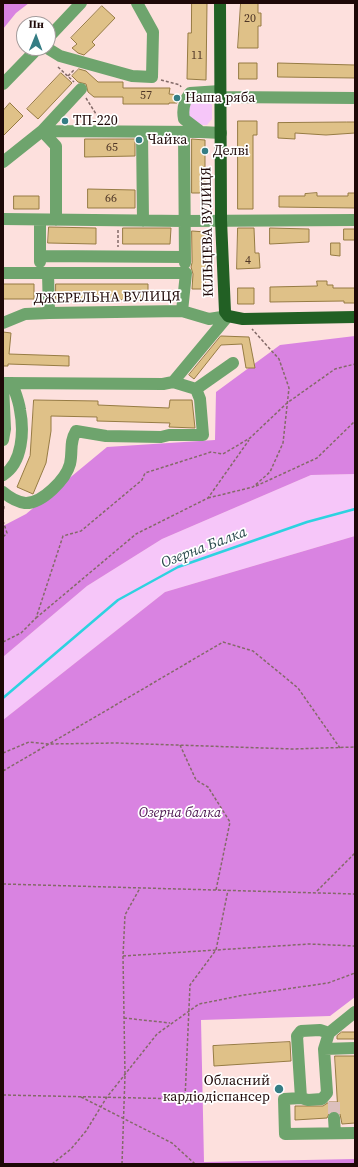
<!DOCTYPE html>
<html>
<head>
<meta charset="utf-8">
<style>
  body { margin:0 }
  #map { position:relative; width:358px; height:1167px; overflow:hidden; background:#fde0dd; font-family:"Source Serif 4",serif }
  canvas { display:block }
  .frame { position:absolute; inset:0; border:4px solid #1e0807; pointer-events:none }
  .north { position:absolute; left:16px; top:16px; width:40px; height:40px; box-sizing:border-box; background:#fff; border:1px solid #a59c9c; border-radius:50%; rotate:1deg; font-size:11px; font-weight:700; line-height:16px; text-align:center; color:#1e0807 }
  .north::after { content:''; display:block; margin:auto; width:14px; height:18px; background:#357d84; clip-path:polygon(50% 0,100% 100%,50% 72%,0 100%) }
</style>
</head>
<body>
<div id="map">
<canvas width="358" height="1167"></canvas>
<div class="frame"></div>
<div class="north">Пн</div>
</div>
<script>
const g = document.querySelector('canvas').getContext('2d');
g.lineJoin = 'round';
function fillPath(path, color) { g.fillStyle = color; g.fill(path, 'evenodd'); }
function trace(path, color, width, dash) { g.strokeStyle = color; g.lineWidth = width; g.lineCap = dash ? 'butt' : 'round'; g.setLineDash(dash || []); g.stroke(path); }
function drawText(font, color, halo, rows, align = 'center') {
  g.font = font + ' "Source Serif 4",serif'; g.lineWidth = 3.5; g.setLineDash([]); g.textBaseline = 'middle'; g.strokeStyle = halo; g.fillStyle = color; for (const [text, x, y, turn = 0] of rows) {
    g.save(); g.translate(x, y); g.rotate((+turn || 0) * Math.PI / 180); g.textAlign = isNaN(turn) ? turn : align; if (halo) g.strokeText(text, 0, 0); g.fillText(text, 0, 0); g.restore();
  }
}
fillPath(new Path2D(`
  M196 96H205L212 105V119L207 125H196L188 120 189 103Z
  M355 474V536L165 592 3 720V657L87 586 162 539 311 475Z`), '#f6c6f9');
fillPath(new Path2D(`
  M3 3H29L16 13 3 29Z
  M355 336V474L311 475 162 539 87 586 3 657V526L26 514 107 447 215 440 216 392 280 345Z
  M355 536V997L330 1016 201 1020 204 1162 355 1159V1164H3V720L165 592Z`), '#d983e1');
trace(new Path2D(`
  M3 698 118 600 178 567 307 522 355 509`), '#2dd2e0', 2.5);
const building = new Path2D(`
  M192 3H207L206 80 187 79 188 33H191Z
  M241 3H258V13H261V26H258V48H238Z
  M102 6 115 18 92 42 95 45 84 55 78 53 72 48 77 44 71 38Z
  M239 63H257V79H239Z
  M278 63 355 65V78L278 77Z
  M79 69 86 71 98 82H123V88H170L169 94 180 95 177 103H169V104H123V97H94L88 92 86 84 78 82 72 76Z
  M61 73 72 83 38 119 27 109Z
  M10 103 23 116 3 136V111Z
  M238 121H257V135H253V209H238Z
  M347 122H355V133L326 135 295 133V139L278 138V123Z
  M85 139H135V156L85 157Z
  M192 139 205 140V193H192Z
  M88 189 135 190V208H88Z
  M317 193V196H348V193H355V208L279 207V196H305V194Z
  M14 196H39V209H14Z
  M49 227 96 228V244L48 243Z
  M123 228H171L170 244H123Z
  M238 228H254L255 253H259L260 268 237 269Z
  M270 228 309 229V242L270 244Z
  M344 229H355V240H344Z
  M192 231 206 232 205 289H192L193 274 191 267 192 263Z
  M331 243H340V256L331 255Z
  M317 281H327V285H333V288H355V303H344V301L270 302V287L317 286Z
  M3 284H34V299H3Z
  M56 284H148V300L56 299Z
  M238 288H254V304H238Z
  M3 332 11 333 9 354 69 356V366L8 364V366H3Z
  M221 336 249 337 255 368H246L242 344 221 345 194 379 189 375Z
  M34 400 98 401V405L169 408 170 400H192L195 428 169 427 170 423 97 421V417L51 416V431L46 463 33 494 17 487 30 456Z
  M342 1032H355V1039H337V1036Z
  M290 1042 291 1061 214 1066 213 1046Z
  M335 1056H355V1123L342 1124 340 1114 334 1111 330 1112 327 1118 295 1120V1106H323L329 1102H337Z`);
fillPath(building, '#dfc188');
trace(building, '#967b43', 1);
trace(new Path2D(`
  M334 1102V1118`), '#dcc0bd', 12, [12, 6]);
trace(new Path2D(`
  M58 67 74 82
  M68 76 74 70
  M161 80 180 85 181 87
  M86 98 101 122
  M118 230V247
  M256 486 317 458 355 421
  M208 498 253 487 270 472 283 443 289 388 279 359 252 329
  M3 514 4 506
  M3 521 7 533 3 537
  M36 618 136 534 208 498 249 440
  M3 642 21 633 36 618 63 536 81 531 142 480 145 473 211 452 223 454 250 438 287 403 335 369 355 364
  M180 745 196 780 208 787 230 822 216 890
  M3 753 29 742 48 744 117 743 293 749 355 747
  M3 771 223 642 253 651 298 688 340 748
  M3 884 355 894
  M317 891 355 853
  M123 956 309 944 355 946
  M124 1018 170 1023
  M3 1095 185 1099 190 985 216 950 228 890
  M81 1097 172 1143 195 1164
  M52 1164 71 1149 86 1131 107 1097 157 1034 199 1004 244 995 328 983 355 973
  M122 1164 125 1075 123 956 125 915 140 888`), '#836a68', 1.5, [3, 2]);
trace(new Path2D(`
  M48 38 81 3
  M47 48 60 56 132 76 152 77 153 32 137 3
  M3 84 38 48
  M220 91 190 93C184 101 182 109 184 119L201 132 221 133
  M220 97 355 98
  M42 131 201 132
  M42 131 81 89
  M142 132 143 221
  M184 132 185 263
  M3 162 42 131 56 146V220
  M3 219 184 221 355 220
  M40 256 185 257
  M40 262V220
  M3 273H186L182 311
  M48 273 49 313
  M3 323 25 314 49 313 182 311 209 319 228 316
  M3 383 163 384 173 382 228 316
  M3 384 5 429 3 440
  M196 389 233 363
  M3 475C23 463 24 430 20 410 19 401 15 392 12 383
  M3 492C9 497 18 502 25 503 42 504 66 479 70 464 73 451 69 443 76 431L106 436 161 437 169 435H203L200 399 196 389 173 382
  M355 1012 329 1033 320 1030 301 1031 297 1036 301 1098 284 1099 285 1134 355 1133
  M324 1049 355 1048
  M301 1098 308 1100 322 1099 327 1093 324 1049 329 1033
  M334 1118 335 1133`), '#6ea46d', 12);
trace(new Path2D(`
  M220 3 221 220 225 312 228 316 243 319 355 317`), '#226024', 12);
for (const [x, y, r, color] of [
  [177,98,4,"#357d84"],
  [65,121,4,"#357d84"],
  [139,140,4,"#357d84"],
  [205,151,4,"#357d84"],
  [279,1089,5,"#357d84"]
]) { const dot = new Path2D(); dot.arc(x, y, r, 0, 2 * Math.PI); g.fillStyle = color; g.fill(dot); trace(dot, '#fff', 1.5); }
drawText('12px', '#4e3627', null, [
  ["20",250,19],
  ["11",197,56],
  ["57",146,96],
  ["65",112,148],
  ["66",111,199],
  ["4",248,261]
]);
drawText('14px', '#1e0807', '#fff', [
  ["Наша ряба",185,98],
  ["ТП-220",73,121],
  ["Чайка",147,140],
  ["Делві",213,151],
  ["Обласний",270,1081,"right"],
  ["кардіодіспансер",270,1097,"right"]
], 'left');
drawText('14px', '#1e0807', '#fff', [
  ["КІЛЬЦЕВА ВУЛИЦЯ",208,232,-91],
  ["ДЖЕРЕЛЬНА ВУЛИЦЯ",107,298,-1]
]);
drawText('italic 14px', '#4b1550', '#fff', [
  ["Озерна балка",180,813]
]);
drawText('italic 15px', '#2a4a4d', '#fff', [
  ["Озерна Балка",204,548,-21]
]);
</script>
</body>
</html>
